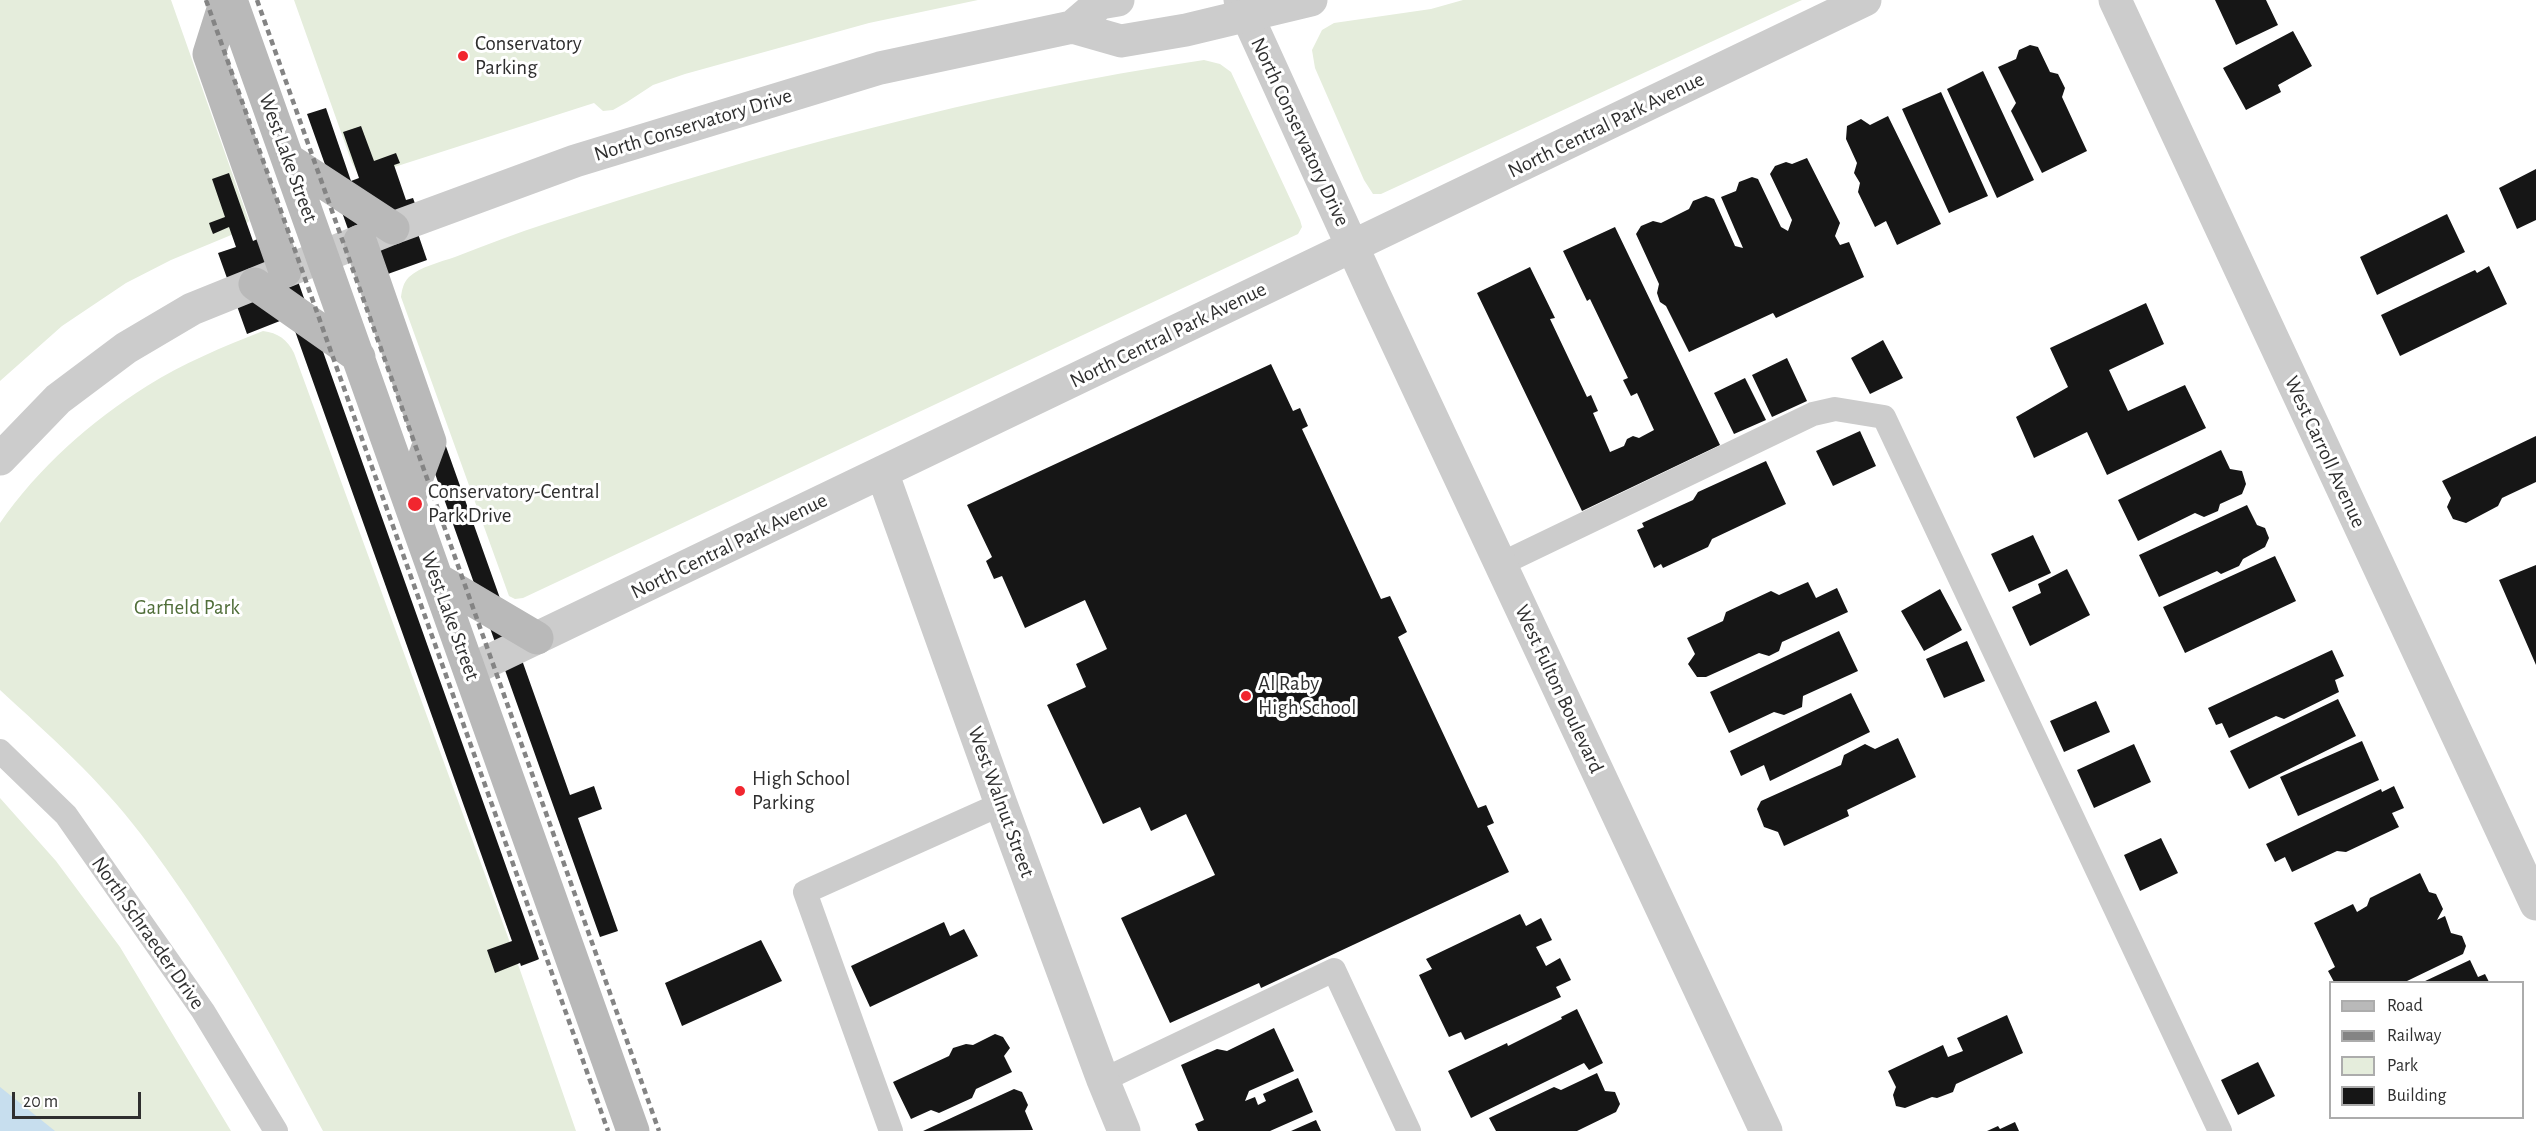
<!DOCTYPE html>
<html>
<head>
<meta charset="utf-8">
<style>
  body { margin:0 }
  #map { position:relative; width:2536px; height:1131px; overflow:hidden; background:#fff; font-family:"Alegreya Sans",sans-serif }
  canvas { display:block }
  .legend { position:absolute; left:2329px; top:981px; width:195px; height:138px; box-sizing:border-box; background:#fff; border:2px solid #acacac; margin:0; padding:8px 10px; list-style:none; font-size:18px; color:#2f2f2f }
  .legend li { display:flex; align-items:center; gap:12px; height:30px }
  .legend b { width:30px; border:2px solid #acacac }
  .scale { position:absolute; left:12px; top:1092px; width:129px; height:27px; box-sizing:border-box; border:3px solid #2f2f2f; border-top:0; padding-left:8px; font-size:18px; line-height:21px; white-space:nowrap; color:#2f2f2f; -webkit-text-stroke:4px #fff; paint-order:stroke }
</style>
</head>
<body>
<div id="map">
<canvas width="2536" height="1131"></canvas>
<ul class="legend">
<li><b style="height:8px;background:#b9b9b9"></b>Road</li>
<li><b style="height:8px;background:#848484"></b>Railway</li>
<li><b style="height:16px;background:#e5eddc"></b>Park</li>
<li><b style="height:16px;background:#161616"></b>Building</li>
</ul>
<div class="scale">20 m</div>
</div>
<script>
const g = document.querySelector('canvas').getContext('2d');
g.lineJoin = 'round';
function fillPath(path, color) { g.fillStyle = color; g.fill(path, 'evenodd'); }
function trace(path, color, width, dash) { g.strokeStyle = color; g.lineWidth = width; g.lineCap = dash ? 'butt' : 'round'; g.setLineDash(dash || []); g.stroke(path); }
function drawText(font, color, halo, rows, align = 'center') {
  g.font = font + ' "Alegreya Sans",sans-serif'; g.lineWidth = 6; g.setLineDash([]); g.textBaseline = 'middle'; g.strokeStyle = halo; g.fillStyle = color; for (const [text, x, y, turn = 0] of rows) {
    g.save(); g.translate(x, y); g.rotate((+turn || 0) * Math.PI / 180); g.textAlign = isNaN(turn) ? turn : align; if (halo) g.strokeText(text, 0, 0); g.fillText(text, 0, 0); g.restore();
  }
}
fillPath(new Path2D(`
  M0 0H171L249 221 236 233 171 260 126 283 62 326 0 381Z
  M294 0H978L869 23 685 74 653 85 627 102 613 110 603 111 594 103 360 178 352 163Z
  M1463 0H1802L1381 194H1373L1364 180 1315 68 1312 50 1322 30 1334 23 1431 9Z
  M1204 60 1220 64 1231 72 1300 220 1302 227 1298 234 523 598 515 599 509 596 401 297C402 290 403 283 409 277 420 267 440 262 455 257 486 245 517 233 548 223 762 153 981 93 1204 60Z
  M263 331C278 333 287 339 294 353L520 970 576 1131H323C268 1028 211 926 140 833 100 780 49 735 0 690V523C38 468 91 421 147 386 183 363 223 347 263 331Z
  M0 798 56 861 120 947 231 1131H0Z`), '#e5eddc');
fillPath(new Path2D(`
  M0 1087 55 1131H0Z`), '#c7deee');
fillPath(new Path2D(`
  M2215 0H2266L2278 25 2236 45Z
  M2293 31 2312 66 2278 85 2281 92 2246 110 2223 68Z
  M2030 45 2038 47 2050 72 2058 74 2065 88 2062 97 2087 151 2042 173 2011 111 2016 103 1998 67 2016 59 2019 50Z
  M1983 71 2034 180 1997 198 1947 89Z
  M1941 92 1988 196 1949 213 1902 109Z
  M326 108 351 181 359 178 343 132 361 126 374 161 396 153 400 163 394 165 406 200 413 198 422 223 415 225 427 260 385 275 570 795 594 786 602 809 578 818 618 931 600 937 307 114Z
  M1888 116 1941 224 1897 245 1886 221 1875 227 1858 192 1860 183 1854 173 1857 163 1846 139 1847 126 1861 119 1870 125Z
  M246 135 539 959 537 960 521 966 520 963 495 973 487 950 512 941 290 317 247 334 218 253 236 247 229 227 213 234 211 229 209 223 225 217 212 179 229 173 253 241 262 237Z
  M1807 158 1840 223 1835 236 1840 245 1849 242 1864 277 1776 318 1773 313 1689 352 1666 306 1660 302 1657 293 1659 284 1636 234 1641 226 1653 221 1661 223 1689 209 1693 201 1706 196 1714 199 1735 246 1743 248 1721 197 1736 191 1739 182 1752 177 1758 179 1781 227 1788 231 1792 220 1770 174 1775 166 1786 162 1792 164Z
  M2536 169V220L2517 229 2499 188Z
  M2447 214 2465 252 2377 295 2360 257Z
  M1615 227 1720 445 1582 511 1477 293 1530 267 1555 318 1550 319 1587 397 1591 395 1598 411 1593 413 1610 452 1624 446 1627 439 1633 436 1639 438 1654 430 1637 393 1631 396 1623 380 1628 378 1590 299 1587 301 1563 251Z
  M2489 266 2507 304 2400 356 2381 315 2475 270 2477 273Z
  M2146 303 2164 344 2109 370 2128 411 2185 385 2206 428 2107 475 2087 432 2034 458 2016 417 2068 387 2050 348Z
  M1883 340 1903 378 1870 394 1851 358Z
  M1787 358 1807 401 1772 417 1752 375Z
  M1271 364 1293 411 1300 408 1308 426 1302 429 1381 599 1390 596 1407 632 1398 637 1478 808 1486 805 1494 823 1487 826 1509 872 1261 988 1259 983 1170 1023 1121 918 1215 875 1186 814 1151 831 1140 807 1103 824 1047 705 1086 687 1076 664 1107 649 1085 600 1025 628 1002 576 994 579 986 561 992 557 967 505Z
  M1745 378 1766 420 1734 434 1714 393Z
  M1860 431 1876 466 1833 486 1816 451Z
  M2536 436V482L2502 498 2498 506 2466 523 2453 519 2447 507 2451 498 2442 481Z
  M2221 450 2230 469 2242 471 2246 484 2242 494 2220 504 2218 511 2204 517 2195 513 2138 541 2118 500Z
  M1766 461 1786 504 1712 539 1708 547 1663 568 1661 564 1654 568 1637 530 1644 527 1642 523 1693 500 1698 492Z
  M2247 505 2257 525 2265 528 2269 538 2265 547 2243 559 2239 566 2221 574 2217 571 2159 597 2139 555Z
  M2033 535 2051 573 2009 592 1991 554Z
  M2275 556 2296 601 2185 653 2163 607Z
  M2536 565V665L2499 580Z
  M2067 569 2090 615 2030 646 2012 607 2041 593 2038 584Z
  M1808 582 1816 598 1837 588 1848 612 1782 642 1779 651 1769 656 1759 653 1706 677H1697L1688 664 1695 654 1687 638 1723 621 1726 612 1771 591 1779 595Z
  M1940 589 1962 630 1924 651 1901 611Z
  M1839 631 1858 671 1803 696 1802 707 1784 715 1774 712 1729 733 1710 692Z
  M1967 641 1985 681 1944 698 1926 659Z
  M2332 650 2344 676 2335 680 2339 692 2284 719 2276 716 2229 738 2222 723 2216 725 2208 708Z
  M1851 693 1870 732 1770 781 1764 765 1741 776 1730 751Z
  M2338 699 2356 736 2249 789 2230 751Z
  M2096 701 2110 732 2064 752 2050 721Z
  M1898 738 1916 777 1847 810 1849 816 1784 846 1778 832 1764 827 1757 809 1761 801 1841 765 1844 755 1865 744 1875 749Z
  M2362 741 2379 780 2298 816 2280 777Z
  M2134 744 2151 782 2094 808 2077 770Z
  M2394 786 2404 808 2392 813 2399 827 2346 852 2337 851 2292 872 2285 857 2275 862 2266 844 2381 789 2382 792Z
  M2161 838 2178 873 2140 891 2124 855Z
  M2420 873 2429 892 2436 894 2443 909 2437 920 2445 916 2451 933 2462 936 2466 946 2463 954 2405 982H2334L2328 971 2335 967 2314 923 2353 904 2357 912 2367 906 2370 898Z
  M1520 914 1526 926 1541 918 1552 940 1536 947 1546 966 1560 958 1571 980 1556 987 1561 997 1465 1040 1461 1032 1449 1037 1419 975 1432 969 1426 959Z
  M944 922 950 936 964 929 978 956 870 1007 851 966Z
  M761 940 782 981 682 1026 665 983Z
  M2470 960 2478 977 2485 974 2489 982H2423Z
  M1577 1009 1603 1063 1589 1070 1584 1063 1471 1118 1448 1071 1507 1043 1508 1046 1562 1019 1561 1017Z
  M2007 1015 2023 1053 1956 1084 1953 1092 1937 1098 1932 1097 1905 1108 1896 1106 1893 1095 1896 1087 1888 1071 1943 1045 1948 1057 1963 1051 1957 1038Z
  M1274 1028 1294 1071 1249 1091 1245 1101 1255 1097 1258 1105 1266 1101 1263 1094 1298 1078 1313 1112 1270 1131H1198L1195 1124 1204 1120 1181 1065 1217 1049 1227 1051Z
  M995 1034 1003 1037 1010 1048 1004 1056 1012 1072 976 1089 972 1098 939 1113 931 1110 911 1119 893 1082 949 1056 953 1048 966 1044 973 1045Z
  M2258 1062 2275 1096 2238 1115 2221 1080Z
  M1597 1073 1605 1091 1615 1092 1620 1104 1616 1112 1577 1131H1496L1489 1118 1554 1087 1561 1090Z
  M1014 1089 1022 1092 1028 1105 1025 1111 1033 1130 923 1131Z
  M1316 1120 1321 1131H1291Z
  M2015 1122 2019 1131H1987L1998 1126 2000 1129Z`), '#161616');
trace(new Path2D(`
  M1501 564 1813 414 1835 409 1884 417 2220 1131
  M0 751 66 815 203 1011 276 1131
  M1103 1080 1334 970 1409 1131
  M891 1131 805 892 1001 804`), '#ccc', 24);
trace(new Path2D(`
  M1240 0 1374 294 1766 1131
  M2115 0 2536 904
  M882 472 1001 804 1103 1080 1124 1131
  M470 670 1865 0`), '#ccc', 33);
trace(new Path2D(`
  M1072 27 1100 3 1118 0
  M0 459 58 399 126 348 192 309 393 228 575 161 880 68 1072 27 1121 41 1186 30 1311 0`), '#ccc', 33);
trace(new Path2D(`
  M226 0 209 54 285 271
  M231 0 633 1131
  M289 160 393 228
  M360 241 430 442 409 499
  M255 284 359 357
  M437 579 537 638`), '#b9b9b9', 33);
trace(new Path2D(`
  M206 0 608 1131
  M257 0 659 1131`), '#848484', 4.5, [6, 4.5]);
for (const [x, y, r, color] of [
  [463,56,6,"#f1262f"],
  [415,504,8,"#f1262f"],
  [1246,696,6,"#f1262f"],
  [740,791,6,"#f1262f"]
]) { const dot = new Path2D(); dot.arc(x, y, r, 0, 2 * Math.PI); g.fillStyle = color; g.fill(dot); trace(dot, '#fff', 2); }
drawText('21px', '#2f2f2f', '#fff', [
  ["Conservatory",475,44],
  ["Parking",475,68],
  ["Conservatory-Central",428,492],
  ["Park Drive",428,516],
  ["Al Raby",1258,684],
  ["High School",1258,708],
  ["High School",752,779],
  ["Parking",752,803]
], 'left');
drawText('21px', '#2f2f2f', '#fff', [
  ["North Conservatory Drive",693,125,-17],
  ["North Central Park Avenue",1606,125,-26],
  ["North Conservatory Drive",1300,132,65],
  ["West Lake Street",288,158,70],
  ["North Central Park Avenue",1168,335,-26],
  ["West Carroll Avenue",2325,452,65],
  ["North Central Park Avenue",729,546,-26],
  ["West Lake Street",450,616,70],
  ["West Fulton Boulevard",1559,689,65],
  ["West Walnut Street",1001,802,70],
  ["North Schraeder Drive",148,933,55]
]);
drawText('21px', '#506e39', '#fff', [
  ["Garfield Park",187,608]
]);
</script>
</body>
</html>
